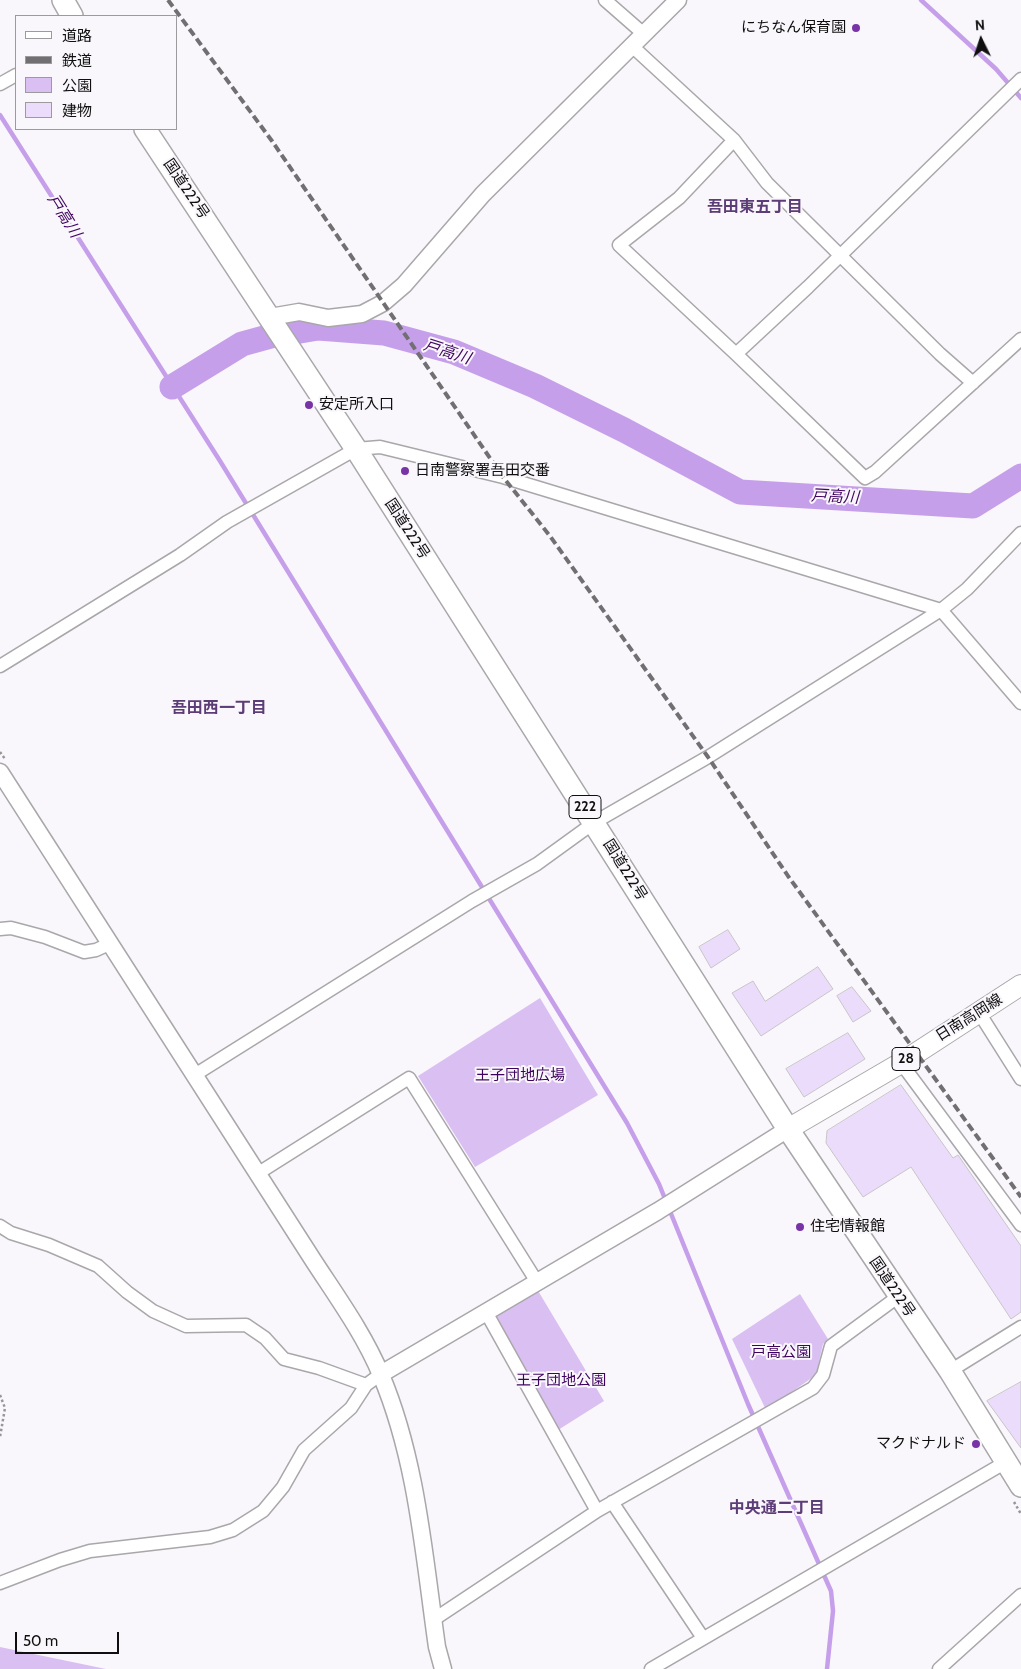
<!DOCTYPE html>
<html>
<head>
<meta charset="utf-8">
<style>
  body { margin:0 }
  #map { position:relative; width:1021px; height:1669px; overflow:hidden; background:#f9f7fb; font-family:Cabin,"Noto Sans JP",sans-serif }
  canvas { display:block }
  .legend { position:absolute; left:15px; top:15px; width:162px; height:115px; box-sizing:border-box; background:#f9f7fb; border:1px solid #9c9a9d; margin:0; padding:6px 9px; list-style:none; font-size:15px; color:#100f10 }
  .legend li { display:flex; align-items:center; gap:10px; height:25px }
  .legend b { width:25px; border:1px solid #9c9a9d }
  .north { position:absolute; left:956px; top:15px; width:50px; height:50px; -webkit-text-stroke:4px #f9f7fb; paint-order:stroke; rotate:356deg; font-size:14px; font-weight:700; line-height:20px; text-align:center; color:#100f10 }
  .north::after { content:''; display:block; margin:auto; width:18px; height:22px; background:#100f10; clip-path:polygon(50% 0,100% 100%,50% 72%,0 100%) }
  .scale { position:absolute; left:15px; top:1632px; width:104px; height:22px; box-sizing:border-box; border:2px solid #100f10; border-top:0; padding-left:6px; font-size:15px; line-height:18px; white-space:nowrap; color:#100f10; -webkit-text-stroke:4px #f9f7fb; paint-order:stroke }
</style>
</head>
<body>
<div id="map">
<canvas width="1021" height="1669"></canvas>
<ul class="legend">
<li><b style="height:6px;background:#fff"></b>道路</li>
<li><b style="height:6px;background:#716f72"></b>鉄道</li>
<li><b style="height:14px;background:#dac0f2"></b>公園</li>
<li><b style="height:14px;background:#ecdcfb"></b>建物</li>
</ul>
<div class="north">N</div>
<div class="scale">50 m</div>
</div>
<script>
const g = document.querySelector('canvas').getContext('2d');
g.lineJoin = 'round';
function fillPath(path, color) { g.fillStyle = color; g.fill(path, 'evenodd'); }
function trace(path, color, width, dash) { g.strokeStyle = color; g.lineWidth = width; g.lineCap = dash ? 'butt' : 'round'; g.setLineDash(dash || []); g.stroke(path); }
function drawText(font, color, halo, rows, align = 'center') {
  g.font = font + ' Cabin,"Noto Sans JP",sans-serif'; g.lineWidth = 4; g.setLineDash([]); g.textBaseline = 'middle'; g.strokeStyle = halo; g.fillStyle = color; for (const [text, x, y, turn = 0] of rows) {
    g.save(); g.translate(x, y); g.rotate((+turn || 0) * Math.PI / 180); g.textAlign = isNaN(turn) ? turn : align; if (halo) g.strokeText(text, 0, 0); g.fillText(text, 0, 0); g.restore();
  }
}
fillPath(new Path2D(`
  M540 998 598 1095 475 1167 418 1076Z
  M537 1289 604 1401 558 1430 492 1317Z
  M800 1294 828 1339 823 1344 816 1375 766 1410 732 1339Z
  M0 1647 106 1669H0Z`), '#dac0f2');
trace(new Path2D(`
  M921 0 996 69 1021 98
  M0 115 220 461 627 1123 659 1184 748 1404 831 1591 833 1611 827 1669`), '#c69fea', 4.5);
trace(new Path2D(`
  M172 387 242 344 271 336 318 328 384 333 454 352 535 386 624 430 740 492 973 506 1021 476`), '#c69fea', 25);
const building = new Path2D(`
  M728 930 740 949 711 968 699 947Z
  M818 967 833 989 761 1036 732 993 753 981 765 1001Z
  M852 987 871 1011 853 1022 837 996Z
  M848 1033 865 1059 804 1097 786 1069Z
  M901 1085 953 1158 958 1155 1021 1246V1312L1011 1319 911 1167 863 1197 826 1143 827 1131Z
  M1021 1382V1448L987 1401Z`);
fillPath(building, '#ecdcfb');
trace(building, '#c7c5c9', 1);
const minor = new Path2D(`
  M605 0 645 35
  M633 47 734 140 767 183 940 354 973 383
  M0 84 16 75
  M734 140 679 198 619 245 736 354 865 478 875 472 1021 339
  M736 354 808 287 1021 79
  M0 666 180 555 227 522 356 449 380 447 503 477 941 610 1021 703
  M0 929 11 928 45 937 84 952 96 950 109 944
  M978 1011 1021 1079
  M901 1063 1021 1225
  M193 1076 472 901 537 864 595 822 708 757 941 610 967 589 1021 533
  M257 1174 409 1078 537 1282
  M0 1226 11 1233 49 1245 98 1266 127 1292 153 1311 186 1326 246 1325 265 1338 284 1359 319 1368 366 1385
  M486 1312 597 1511
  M950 1371 1021 1327
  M612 1502 703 1638
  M0 1583 60 1560 90 1551 210 1537 233 1530 263 1511 283 1487 304 1450 351 1408 366 1385 381 1374
  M433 1620 597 1511 813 1388 823 1375 831 1346 899 1296
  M651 1669 1006 1462
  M939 1669 1021 1595`);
const tertiary = new Path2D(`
  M270 317 299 312 328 318 362 314 383 303 404 285 483 194 678 0
  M0 772 313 1260C337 1297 364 1334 381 1375 417 1460 424 1556 437 1647L443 1669
  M381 1374 658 1211 788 1129`);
const primary = new Path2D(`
  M788 1129 901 1063 1021 985`);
const trunk = new Path2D(`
  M63 0 72 16
  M145 129 356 449 788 1129 950 1371 1021 1486`);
trace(minor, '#a9a7aa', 15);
trace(tertiary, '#a9a7aa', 19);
trace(primary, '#a9a7aa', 22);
trace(trunk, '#a9a7aa', 24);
trace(new Path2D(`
  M0 752 5 759
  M0 1395 5 1408 0 1437
  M1014 1502 1021 1514`), '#969597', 2.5, [2.5, 2.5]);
trace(minor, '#fff', 12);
trace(tertiary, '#fff', 16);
trace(primary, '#fff', 20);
trace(trunk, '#fff', 21);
trace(new Path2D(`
  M168 0 272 141 503 477 550 536 708 757 788 876 1021 1197`), '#716f72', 4, [8, 4]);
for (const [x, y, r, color] of [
  [856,28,5,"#7833a7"],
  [309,405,5,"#7833a7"],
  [405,471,5,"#7833a7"],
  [800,1227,5,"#7833a7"],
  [976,1444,5,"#7833a7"]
]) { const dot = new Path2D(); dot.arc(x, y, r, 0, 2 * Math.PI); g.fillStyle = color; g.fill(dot); trace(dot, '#f9f7fb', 2); }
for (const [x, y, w] of [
  [585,807,32],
  [906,1059,28]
]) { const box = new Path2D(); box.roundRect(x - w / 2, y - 11.5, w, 23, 4); g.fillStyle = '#f9f7fb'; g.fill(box); trace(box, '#100f10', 1); }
drawText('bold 14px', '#100f10', null, [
  ["222",585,807],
  ["28",906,1059]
]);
drawText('15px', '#100f10', '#f9f7fb', [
  ["にちなん保育園",846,28,"right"],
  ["安定所入口",319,405],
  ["日南警察署吾田交番",415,471],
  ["住宅情報館",810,1227],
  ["マクドナルド",966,1444,"right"]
], 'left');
drawText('15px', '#100f10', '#f9f7fb', [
  ["国道222号",186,189,56],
  ["国道222号",407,529,57],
  ["国道222号",625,870,58],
  ["日南高岡線",969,1018,-32],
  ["国道222号",892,1287,56]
]);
drawText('15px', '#3e035e', '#f9f7fb', [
  ["王子団地広場",520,1076],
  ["戸高公園",781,1353],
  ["王子団地公園",561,1381]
]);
drawText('bold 16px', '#5d3d77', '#f9f7fb', [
  ["吾田東五丁目",755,207],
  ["吾田西一丁目",219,708],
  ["中央通二丁目",777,1508]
]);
drawText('italic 16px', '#400661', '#f9f7fb', [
  ["戸高川",64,216,58],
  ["戸高川",447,352,18],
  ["戸高川",835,497,3]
]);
</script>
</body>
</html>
